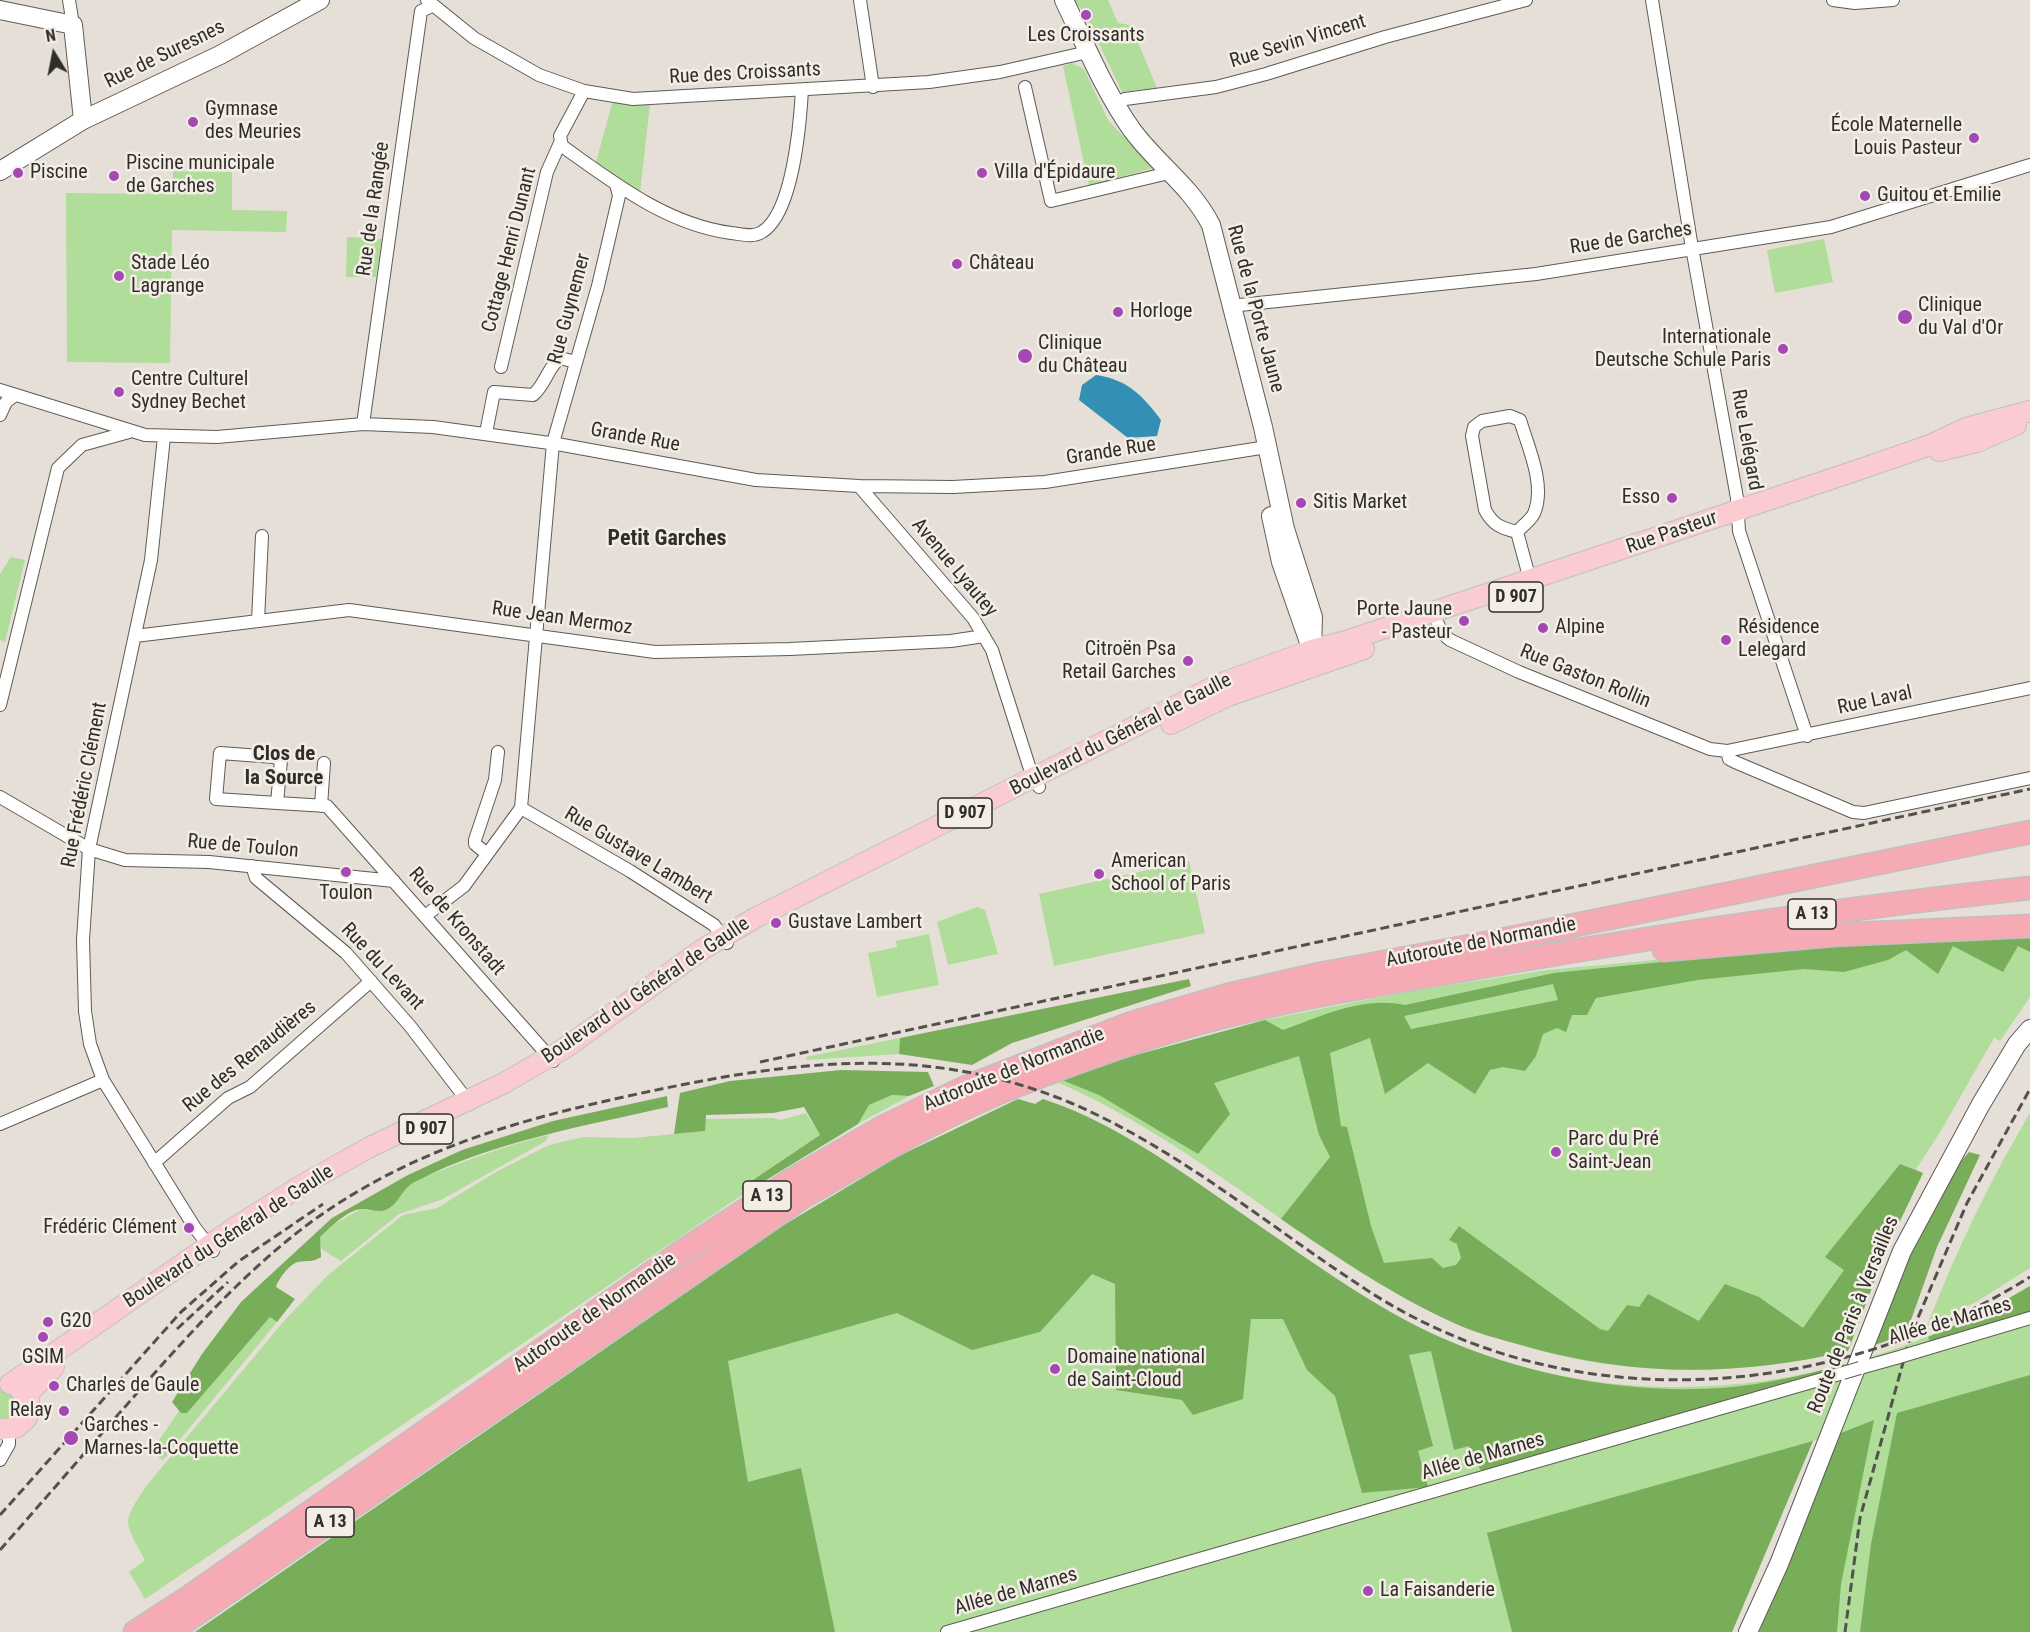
<!DOCTYPE html>
<html>
<head>
<meta charset="utf-8">
<style>
  body { margin:0 }
  #map { position:relative; width:2030px; height:1632px; overflow:hidden; background:#e6dfd8; font-family:"Roboto Condensed",sans-serif }
  canvas { display:block }
  .north { position:absolute; left:24px; top:24px; width:60px; height:60px; -webkit-text-stroke:4px #f3ede5; paint-order:stroke; rotate:350deg; font-size:16px; font-weight:700; line-height:24px; text-align:center; color:#302e2b }
  .north::after { content:''; display:block; margin:auto; width:21px; height:27px; background:#302e2b; clip-path:polygon(50% 0,100% 100%,50% 72%,0 100%) }
</style>
</head>
<body>
<div id="map">
<canvas width="2030" height="1632"></canvas>
<div class="north">N</div>
</div>
<script>
const g = document.querySelector('canvas').getContext('2d');
g.lineJoin = 'round';
function fillPath(path, color) { g.fillStyle = color; g.fill(path, 'evenodd'); }
function trace(path, color, width, dash) { g.strokeStyle = color; g.lineWidth = width; g.lineCap = dash ? 'butt' : 'round'; g.setLineDash(dash || []); g.stroke(path); }
function drawText(font, color, halo, rows, align = 'center') {
  g.font = font + ' "Roboto Condensed",sans-serif'; g.lineWidth = 5; g.setLineDash([]); g.textBaseline = 'middle'; g.strokeStyle = halo; g.fillStyle = color; for (const [text, x, y, turn = 0] of rows) {
    g.save(); g.translate(x, y); g.rotate((+turn || 0) * Math.PI / 180); g.textAlign = isNaN(turn) ? turn : align; if (halo) g.strokeText(text, 0, 0); g.fillText(text, 0, 0); g.restore();
  }
}
fillPath(new Path2D(`
  M1074 0H1108L1118 23 1131 25 1157 88 1122 92 1085 14Z
  M1072 63 1084 69 1108 120 1153 168 1089 186 1063 66Z
  M613 100 650 104 640 193 596 162Z
  M173 171 232 172V210L287 211 286 232 172 230 170 363 67 362 66 193 172 194Z
  M347 237 382 239 376 277H346Z
  M1824 239 1833 282 1775 293 1767 250Z
  M11 557 25 560 5 642 0 640V574Z
  M1189 861 1205 933 1054 966 1039 894Z
  M977 907 985 910 998 954 948 965 937 922Z
  M929 934 939 985 877 997 868 953 897 947 896 941Z
  M2030 934V997L2000 1041 1994 1038 1939 1134 1916 1169 1923 1173 1887 1248 1848 1351C1665 1394 1498 1364 1341 1260 1248 1198 1160 1127 1057 1082L1125 1058 1265 1020 1411 991 1547 970 1906 937Z
  M900 1038 899 1054 807 1060 806 1057Z
  M892 1095 909 1096 858 1124 869 1105Z
  M1018 1099 1035 1104 1043 1099C1103 1118 1153 1153 1204 1188 1253 1222 1302 1256 1352 1289 1563 1429 1818 1411 2030 1286V1632H1759L1840 1433 1813 1441 1732 1632H195L784 1225 899 1156Z
  M806 1113 820 1135 741 1188 745 1193 145 1599 129 1572 145 1560C124 1520 121 1524 147 1485L284 1321 328 1275 403 1215 437 1208 496 1172 549 1145 583 1137 633 1138 705 1131V1119L774 1118 780 1120Z
  M2030 1113V1268L1976 1302 1927 1326C1956 1251 1989 1182 2030 1113Z
  M548 1135 546 1141 441 1200 399 1214 341 1261 323 1250 319 1244 320 1237 336 1223 361 1209C389 1217 396 1193 415 1182 426 1175 439 1172 450 1167 482 1155 514 1143 548 1135Z
  M270 1317 277 1322 163 1460 151 1452 179 1411 187 1413Z
  M4 1389 20 1395 22 1417 0 1425V1390Z`), '#b0dd99');
fillPath(new Path2D(`
  M2030 934V952L2018 946 2003 972 1953 946 1938 974 1906 950 1888 960 1844 972 1804 969 1698 980 1596 998 1587 1015H1572L1566 1032 1557 1028 1543 1034 1536 1056 1525 1071 1503 1067 1490 1070 1475 1094 1428 1063 1385 1094 1370 1038 1330 1053 1341 1126 1347 1127 1371 1226 1384 1263 1432 1258 1443 1268 1456 1265 1461 1258 1457 1244 1449 1240 1459 1226 1600 1329 1608 1331 1627 1305 1639 1307 1648 1294 1699 1321 1725 1284 1759 1297 1803 1328 1844 1270 1825 1257 1900 1164 1923 1173 1887 1248 1848 1351C1735 1377 1632 1377 1521 1345 1499 1339 1476 1333 1456 1324 1394 1296 1337 1257 1281 1219L1330 1157 1319 1135 1299 1056 1214 1083 1230 1114 1198 1154 1099 1095 1062 1080 1125 1058 1265 1020 1283 1030C1322 1016 1363 996 1405 1005L1554 973 1906 937ZM1553 984 1558 1000 1411 1029 1404 1016Z
  M1189 979 1191 986 1012 1043 972 1065 899 1054 900 1038Z
  M841 1070 928 1072 934 1086 909 1096 892 1095 869 1105 858 1124 745 1193 741 1188 820 1135 804 1107 773 1113 706 1115 705 1131 674 1134 680 1093 730 1081Z
  M667 1096 668 1107C589 1125 490 1142 417 1181 402 1188 401 1199 392 1206 381 1215 373 1209 361 1209 347 1210 330 1228 320 1237L321 1257C312 1263 308 1260 298 1262 289 1264 278 1280 276 1287L295 1299 277 1322 270 1317 187 1413H181L172 1402 202 1354 241 1302 332 1218 408 1175 462 1150 553 1121Z
  M1018 1099 1035 1104 1043 1099C1121 1125 1187 1176 1254 1222 1315 1264 1375 1308 1442 1338 1528 1376 1628 1394 1721 1388 1763 1385 1804 1375 1845 1364L1841 1371 1481 1471 1469 1446 1454 1450 1431 1351 1409 1355 1433 1446 1418 1451 1428 1487 1362 1493 1335 1396 1307 1370 1283 1319H1251L1243 1399 1193 1415 1182 1400 1116 1390 1115 1284 1092 1274 1040 1332 972 1350 897 1313 728 1361 748 1482 801 1468 835 1632H195L784 1225 899 1156Z
  M1969 1152 1980 1155 1937 1247 1906 1334 1872 1346 1908 1252 1944 1181Z
  M2030 1286V1317L1931 1345 1928 1337 1987 1311Z
  M2030 1375V1632H1860L1871 1544 1897 1413Z
  M1874 1420 1841 1584 1837 1632H1759L1841 1433Z
  M1813 1441 1732 1632H1512L1487 1533Z`), '#78ad5a');
fillPath(new Path2D(`
  M1096 375C1128 380 1142 395 1161 420L1157 436 1128 438 1079 400 1082 385Z`), '#348fb4');
const street = new Path2D(`
  M69 0 73 25
  M427 0 474 38 539 75 584 91 633 99 929 82 1000 72 1088 52
  M860 0 873 87
  M1652 0 1691 242 1737 498 1739 531 1807 736
  M1833 0 1855 3 1893 0
  M1025 87 1051 201 1173 172
  M584 91 560 136 562 146C614 183 666 224 731 233 741 234 753 238 762 232 793 213 800 124 802 90
  M1115 105 1125 99 1216 87 1266 74 1385 37 1526 0
  M1230 306 1536 274 1831 227 2030 165
  M501 367 547 172 560 143
  M0 390 145 435 217 437 363 424 433 427 557 444 756 480 859 486 953 487 1045 482 1267 447
  M0 415 6 402 15 395
  M1510 416 1520 420C1528 447 1545 483 1535 511 1533 519 1522 526 1517 532 1501 528 1493 525 1485 510L1472 436 1474 427 1482 421Z
  M363 424 421 11 432 6
  M486 433 494 392 533 395C545 385 548 367 560 358L576 362
  M164 437 151 560 89 849 83 940 85 1011 90 1044 103 1080 195 1228 213 1251
  M859 486 973 618 992 650 1029 766 1039 787
  M1517 532 1533 591
  M258 621 262 536
  M1438 624 1442 633 1450 640 1519 672 1710 749 1727 751 2030 688
  M135 636 349 610 655 652 790 649 951 641 984 636
  M0 705 58 468 82 445 129 432
  M1727 751 1729 759 1735 762 1853 812 1864 813 2030 778
  M0 797 89 849 125 860 209 862 394 881
  M277 803 216 799 220 753 274 757 281 760 277 803 327 806 553 1061
  M321 806 324 763
  M521 808 630 871 714 925 727 943
  M487 854 475 844V840L495 780 498 752
  M252 866 256 878 346 953 410 1026 470 1104
  M425 916 464 886 521 808 553 443 598 286 619 196 616 184
  M0 1124 103 1080
  M154 1163 228 1098 250 1087 371 981
  M1916 1352 2030 1318
  M1860 1368 1896 1358
  M0 1460 9 1444V1430
  M947 1632 1843 1373`);
const secondary = new Path2D(`
  M1064 0C1085 44 1104 90 1132 130 1157 164 1191 186 1211 225L1263 427 1285 529 1313 617 1312 650
  M0 10 73 25 83 120
  M0 171 83 120 220 55 320 0
  M1271 516 1281 562 1310 645
  M1748 1632 1779 1564 1902 1251 1981 1104 2017 1044 2030 1029`);
const primary = new Path2D(`
  M1939 451 1977 442 2016 425
  M1171 724 1228 696 1364 649
  M10 1384 234 1228 302 1185 370 1147 504 1083 565 1048 703 949 755 918 1219 684 1312 650 1346 641 1858 470 1930 445 1966 428 2030 411
  M27 1395 54 1367
  M0 1429 16 1428 27 1418 29 1400 17 1386`);
const highway = new Path2D(`
  M1664 950 1833 935 2030 926
  M135 1632 189 1597 687 1248 793 1179 881 1128 964 1088 1132 1023 1228 995 1320 974 1487 943 2030 832
  M170 1632 803 1197C871 1158 940 1116 1013 1087 1090 1056 1170 1028 1251 1010 1336 990 1423 977 1509 962 1682 932 1855 907 2030 888`);
trace(street, '#605a54', 14);
trace(secondary, '#605a54', 20);
trace(primary, '#c1c0bf', 22);
trace(highway, '#c1c0bf', 25);
trace(street, '#fff', 12);
trace(secondary, '#fff', 18);
trace(primary, '#faccd2', 20);
trace(highway, '#f6aab4', 22);
trace(new Path2D(`
  M760 1062 2030 789
  M177 1329 228 1282
  M0 1515 181 1312 239 1261 323 1204
  M0 1550C51 1492 101 1434 152 1376 204 1318 255 1262 318 1217 415 1149 515 1121 628 1096 781 1063 920 1040 1071 1103 1181 1150 1273 1230 1373 1294 1574 1421 1834 1400 2030 1277
  M1845 1632 1860 1518 1911 1334 1967 1203 2030 1089`), '#54514d', 3, [9, 4.5]);
const streetBridge = new Path2D(`
  M1896 1358 1916 1352
  M1843 1373 1860 1368`);
trace(streetBridge, '#605a54', 14, []);
trace(streetBridge, '#fff', 12);
for (const [x, y, r, color] of [
  [1086,15,6,"#a449b3"],
  [193,122,6,"#a449b3"],
  [1974,138,6,"#a449b3"],
  [18,173,6,"#a449b3"],
  [982,173,6,"#a449b3"],
  [114,176,6,"#a449b3"],
  [1865,196,6,"#a449b3"],
  [957,264,6,"#a449b3"],
  [119,276,6,"#a449b3"],
  [1118,312,6,"#a449b3"],
  [1905,317,8,"#a449b3"],
  [1783,349,6,"#a449b3"],
  [1025,356,8,"#a449b3"],
  [119,392,6,"#a449b3"],
  [1672,498,6,"#a449b3"],
  [1301,503,6,"#a449b3"],
  [1464,621,6,"#a449b3"],
  [1543,628,6,"#a449b3"],
  [1726,640,6,"#a449b3"],
  [1188,661,6,"#a449b3"],
  [346,872,6,"#a449b3"],
  [1099,874,6,"#a449b3"],
  [776,923,6,"#a449b3"],
  [1556,1152,6,"#a449b3"],
  [189,1228,6,"#a449b3"],
  [48,1322,6,"#a449b3"],
  [43,1337,6,"#a449b3"],
  [1055,1369,6,"#a449b3"],
  [54,1386,6,"#a449b3"],
  [64,1411,6,"#a449b3"],
  [71,1438,8,"#a449b3"],
  [1368,1591,6,"#a449b3"]
]) { const dot = new Path2D(); dot.arc(x, y, r, 0, 2 * Math.PI); g.fillStyle = color; g.fill(dot); trace(dot, '#f3ede5', 2); }
for (const [x, y, w] of [
  [1516,597,54],
  [965,813,54],
  [1812,914,48],
  [426,1129,54],
  [767,1196,48],
  [330,1522,48]
]) { const box = new Path2D(); box.roundRect(x - w / 2, y - 15, w, 30, 4.5); g.fillStyle = '#f3ede5'; g.fill(box); trace(box, '#302e2b', 1.5); }
drawText('bold 18px', '#302e2b', null, [
  ["D 907",1516,597],
  ["D 907",965,813],
  ["A 13",1812,914],
  ["D 907",426,1129],
  ["A 13",767,1196],
  ["A 13",330,1522]
]);
drawText('20px', '#302e2b', '#f3ede5', [
  ["Les Croissants",1086,36,"center"],
  ["Gymnase",205,110],
  ["des Meuries",205,133],
  ["École Maternelle",1962,126,"right"],
  ["Louis Pasteur",1962,149,"right"],
  ["Piscine municipale",126,164],
  ["de Garches",126,187],
  ["Piscine",30,173],
  ["Villa d'Épidaure",994,173],
  ["Guitou et Emilie",1877,196],
  ["Stade Léo",131,264],
  ["Lagrange",131,287],
  ["Château",969,264],
  ["Clinique",1918,306],
  ["du Val d'Or",1918,329],
  ["Horloge",1130,312],
  ["Internationale",1771,338,"right"],
  ["Deutsche Schule Paris",1771,361,"right"],
  ["Clinique",1038,344],
  ["du Château",1038,367],
  ["Centre Culturel",131,380],
  ["Sydney Bechet",131,403],
  ["Esso",1660,498,"right"],
  ["Sitis Market",1313,503],
  ["Porte Jaune",1452,610,"right"],
  ["- Pasteur",1452,633,"right"],
  ["Alpine",1555,628],
  ["Résidence",1738,628],
  ["Lelegard",1738,651],
  ["Citroën Psa",1176,650,"right"],
  ["Retail Garches",1176,673,"right"],
  ["American",1111,862],
  ["School of Paris",1111,885],
  ["Toulon",346,894,"center"],
  ["Gustave Lambert",788,923],
  ["Parc du Pré",1568,1140],
  ["Saint-Jean",1568,1163],
  ["Frédéric Clément",177,1228,"right"],
  ["G20",60,1322],
  ["GSIM",43,1358,"center"],
  ["Domaine national",1067,1358],
  ["de Saint-Cloud",1067,1381],
  ["Charles de Gaule",66,1386],
  ["Relay",52,1411,"right"],
  ["Garches -",84,1426],
  ["Marnes-la-Coquette",84,1449],
  ["La Faisanderie",1380,1591]
], 'left');
drawText('20px', '#302e2b', '#f3ede5', [
  ["Rue Sevin Vincent",1298,42,-17],
  ["Rue de Suresnes",165,55,-26],
  ["Rue des Croissants",745,74,-3],
  ["Rue de la Rangée",374,209,-82],
  ["Rue de Garches",1631,239,-9],
  ["Cottage Henri Dunant",510,250,-76],
  ["Rue Guynemer",570,309,-75],
  ["Rue de la Porte Jaune",1255,309,75],
  ["Grande Rue",635,438,10],
  ["Rue Lelégard",1746,440,80],
  ["Grande Rue",1111,452,-9],
  ["Rue Pasteur",1672,533,-19],
  ["Avenue Lyautey",954,568,50],
  ["Rue Jean Mermoz",562,619,8],
  ["Rue Gaston Rollin",1585,677,22],
  ["Rue Laval",1875,701,-12],
  ["Boulevard du Général de Gaulle",1121,735,-27],
  ["Rue Frédéric Clément",85,785,-79],
  ["Rue de Toulon",243,847,5],
  ["Rue Gustave Lambert",638,856,31],
  ["Rue de Kronstadt",456,922,49],
  ["Autoroute de Normandie",1481,943,-11],
  ["Rue du Levant",382,967,47],
  ["Boulevard du Général de Gaulle",646,991,-34],
  ["Rue des Renaudières",250,1057,-39],
  ["Autoroute de Normandie",1014,1070,-22],
  ["Boulevard du Général de Gaulle",229,1237,-33],
  ["Autoroute de Normandie",595,1313,-35],
  ["Route de Paris à Versailles",1854,1315,-68],
  ["Allée de Marnes",1950,1322,-16],
  ["Allée de Marnes",1483,1457,-16],
  ["Allée de Marnes",1016,1592,-16]
]);
drawText('bold 21px', '#302e2b', '#f3ede5', [
  ["Clos de",284,755],
  ["la Source",284,779]
]);
drawText('bold 22px', '#302e2b', '#f3ede5', [
  ["Petit Garches",667,539]
]);
</script>
</body>
</html>
